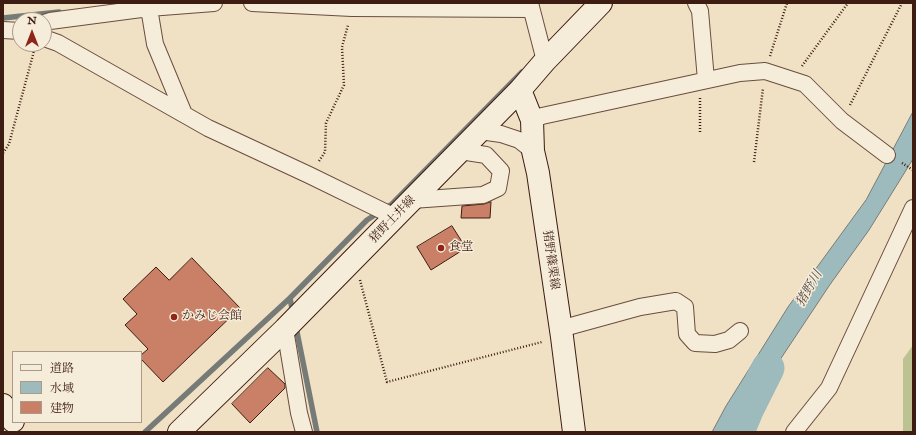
<!DOCTYPE html>
<html>
<head>
<meta charset="utf-8">
<style>
  body { margin:0 }
  #map { position:relative; width:916px; height:435px; overflow:hidden; background:#f0e1c5; font-family:"IM FELL English","Noto Serif JP",serif }
  canvas { display:block }
  .frame { position:absolute; inset:0; border:4px solid #3d1c11; pointer-events:none }
  .legend { position:absolute; left:12px; top:351px; width:130px; height:72px; box-sizing:border-box; background:#f5ecd9; border:1px solid #ab9989; margin:0; padding:5px 7px; list-style:none; font-size:12px; color:#3d1c11 }
  .legend li { display:flex; align-items:center; gap:8px; height:20px }
  .legend b { width:20px; border:1px solid #ab9989 }
  .north { position:absolute; left:12px; top:12px; width:40px; height:40px; box-sizing:border-box; background:#f5ecd9; border:1px solid #ab9989; border-radius:50%; rotate:0deg; font-size:11px; font-weight:700; line-height:16px; text-align:center; color:#3d1c11 }
  .north::after { content:''; display:block; margin:auto; width:14px; height:18px; background:#8f2418; clip-path:polygon(50% 0,100% 100%,50% 72%,0 100%) }
</style>
</head>
<body>
<div id="map">
<canvas width="916" height="435"></canvas>
<div class="frame"></div>
<ul class="legend">
<li><b style="height:5px;background:#f5ecd9"></b>道路</li>
<li><b style="height:11px;background:#9dbbbd"></b>水域</li>
<li><b style="height:11px;background:#c98066"></b>建物</li>
</ul>
<div class="north">N</div>
</div>
<script>
const g = document.querySelector('canvas').getContext('2d');
g.lineJoin = 'round';
function fillPath(path, color) { g.fillStyle = color; g.fill(path, 'evenodd'); }
function trace(path, color, width, dash) { g.strokeStyle = color; g.lineWidth = width; g.lineCap = dash ? 'butt' : 'round'; g.setLineDash(dash || []); g.stroke(path); }
function drawText(font, color, halo, rows, align = 'center') {
  g.font = font + ' "IM FELL English","Noto Serif JP",serif'; g.lineWidth = 3; g.setLineDash([]); g.textBaseline = 'middle'; g.strokeStyle = halo; g.fillStyle = color; for (const [text, x, y, turn = 0] of rows) {
    g.save(); g.translate(x, y); g.rotate((+turn || 0) * Math.PI / 180); g.textAlign = isNaN(turn) ? turn : align; if (halo) g.strokeText(text, 0, 0); g.fillText(text, 0, 0); g.restore();
  }
}
fillPath(new Path2D(`
  M913 345V432H903V359Z`), '#bdc292');
const water = new Path2D(`
  M913 112V159L869 230 829 286 748 408 738 432H712L726 406 788 307 866 200Z`);
fillPath(water, '#9dbbbd');
trace(water, '#777b78', 1);
trace(new Path2D(`
  M3 18 59 12
  M293 314 290 298 367 220 392 204 522 72
  M296 327 317 432
  M145 432 290 298`), '#777b78', 5.5);
trace(new Path2D(`
  M738 432 748 408 768 368`), '#9dbbbd', 33);
const building = new Path2D(`
  M491 202 490 218H461L462 206 484 204Z
  M452 226 466 248 431 270 417 247Z
  M192 258 240 308 163 382 141 359V355L148 349 125 325 137 314 123 299 156 267 169 280Z
  M268 368 285 384V388L250 423 232 404Z`);
fillPath(building, '#c98066');
trace(building, '#3d1c11', 1);
const minor = new Path2D(`
  M149 3V8L155 44 184 114
  M252 3 352 8 531 9
  M530 3 545 61
  M696 3 700 11 706 80
  M44 23 50 21 149 8 214 3
  M3 30 20 31
  M44 38 58 43 208 128 309 175 395 217
  M532 120 542 116 740 73 765 71 805 84 842 121 887 155
  M480 131 501 134 519 140 533 151
  M412 200 483 195 498 188 501 171 486 155 460 151
  M285 329 299 413 304 432
  M560 329 640 307 676 301 685 307 687 334 695 343 715 344 729 340 740 331
  M794 432 829 388 913 208`);
const secondary = new Path2D(`
  M520 90 532 120 533 151 538 173 562 337 574 432
  M3 405 13 421
  M179 432 285 329 395 217 520 90 545 61 601 3`);
trace(minor, '#6a4d3e', 18);
trace(secondary, '#3d1c11', 24);
trace(new Path2D(`
  M770 56 787 3
  M802 66 848 3
  M700 98V133
  M850 105 902 3
  M3 153 9 144 34 51
  M319 161 325 152 326 123 344 85 342 47 348 25
  M754 162 763 88
  M902 163 913 170
  M360 280 387 382 542 342`), '#3d1c11', 2.5, [1, 2]);
trace(minor, '#f5ecd9', 16);
trace(secondary, '#f5ecd9', 22);
for (const [x, y, r, color] of [
  [441,248,4,"#8f2418"],
  [174,317,4,"#8f2418"]
]) { const dot = new Path2D(); dot.arc(x, y, r, 0, 2 * Math.PI); g.fillStyle = color; g.fill(dot); trace(dot, '#f5ecd9', 1.5); }
drawText('12px', '#3d1c11', '#f5ecd9', [
  ["猪野土井線",393,220,-46],
  ["猪野篠栗線",550,260,82]
]);
drawText('12px', '#3d1c11', '#f5ecd9', [
  ["食堂",449,248],
  ["かみじ会館",182,317]
], 'left');
drawText('italic 13px', '#5a4c45', '#f5ecd9', [
  ["猪野川",810,289,-60]
]);
</script>
</body>
</html>
